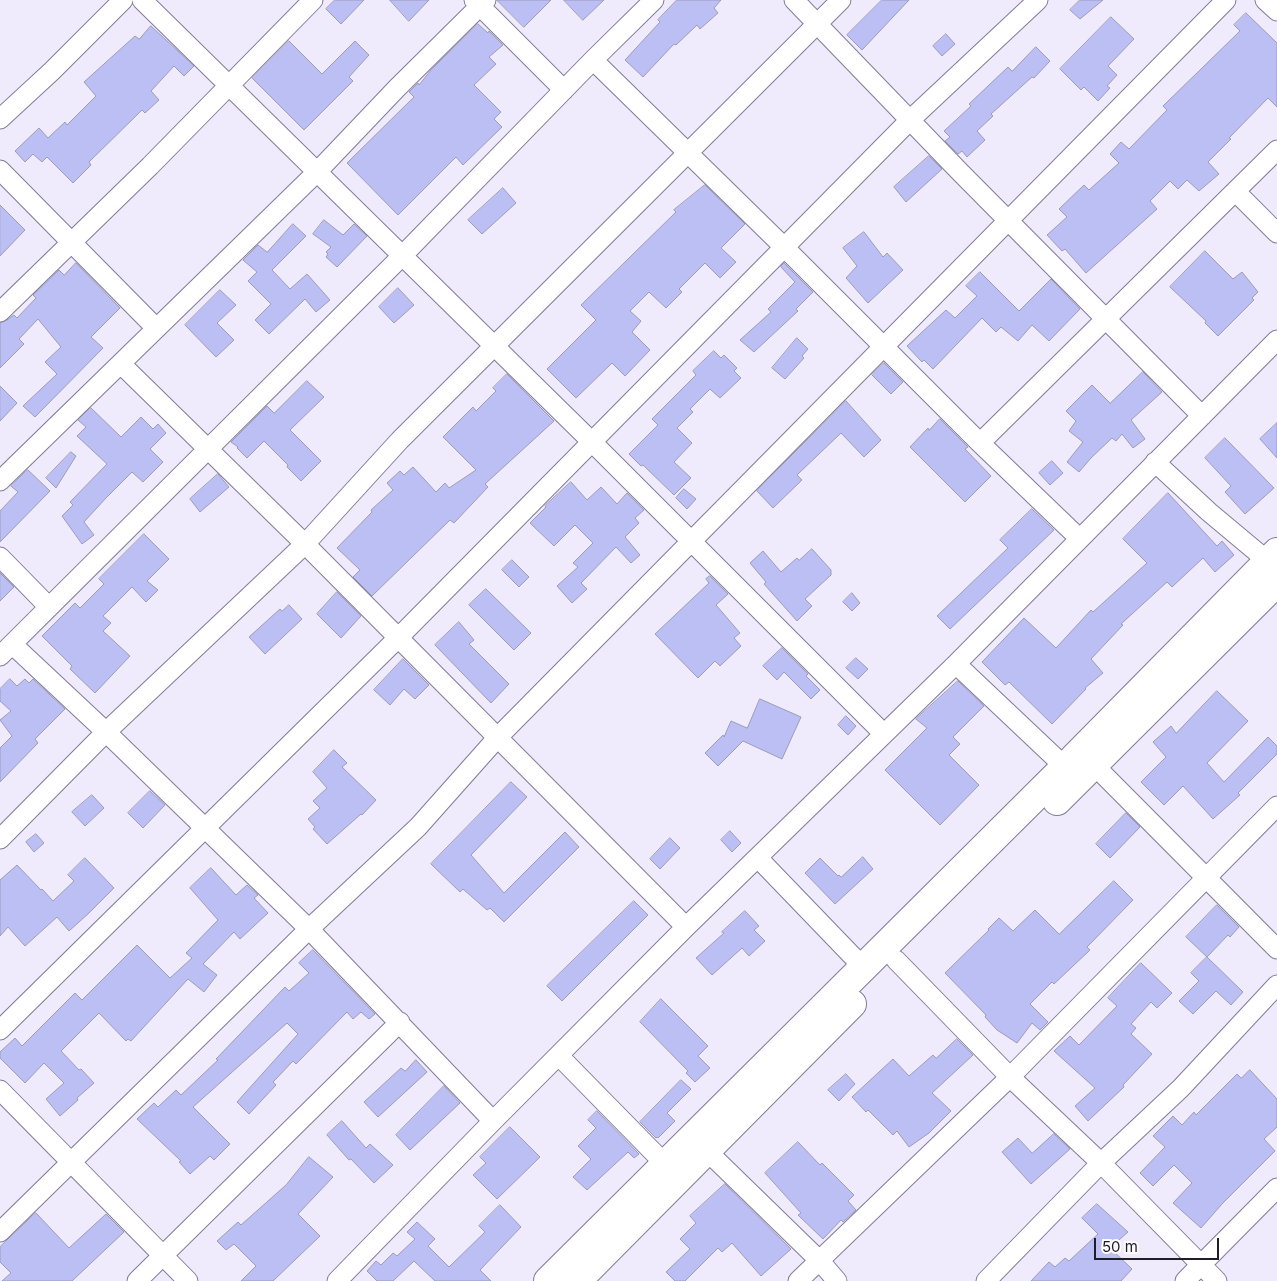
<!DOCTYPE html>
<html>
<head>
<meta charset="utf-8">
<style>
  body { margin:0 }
  #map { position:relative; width:1277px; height:1281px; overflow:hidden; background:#f0eafd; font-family:Inter,sans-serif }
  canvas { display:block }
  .scale { position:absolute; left:1094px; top:1238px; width:125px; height:22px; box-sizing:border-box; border:2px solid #201d28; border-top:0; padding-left:6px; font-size:15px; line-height:18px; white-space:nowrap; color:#201d28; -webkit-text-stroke:4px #fbfbfb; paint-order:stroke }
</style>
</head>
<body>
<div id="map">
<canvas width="1277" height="1281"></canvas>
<div class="scale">50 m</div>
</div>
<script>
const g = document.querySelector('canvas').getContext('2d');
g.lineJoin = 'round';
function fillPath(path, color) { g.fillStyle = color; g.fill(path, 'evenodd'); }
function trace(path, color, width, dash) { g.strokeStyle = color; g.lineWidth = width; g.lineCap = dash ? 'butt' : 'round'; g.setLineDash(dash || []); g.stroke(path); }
const building = new Path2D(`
  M335 0H364L341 24 326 9Z
  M390 0H429L409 21Z
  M497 0H551L524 27Z
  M564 0H604L583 20Z
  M677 0H721L714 8 718 13 700 29 697 25 676 45 674 44 643 77 625 60 660 22 658 20Z
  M882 0H909L862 50 847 35Z
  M1080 0H1103L1080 19 1070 10Z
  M1246 13 1277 43V107L1268 98 1229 138 1231 139 1208 162 1219 174 1199 191 1187 180 1178 189 1170 181 1150 201 1157 209 1086 273 1065 249 1062 251 1047 235 1067 217 1059 209 1084 185 1089 190 1119 163 1110 154 1121 142 1129 149 1167 110 1163 106 1240 31 1234 25Z
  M1111 17 1134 39 1108 66 1117 75 1107 86 1110 88 1098 101 1084 87 1081 90 1060 69Z
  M478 24 488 33 489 31 503 45 489 57 496 64 474 85 501 112 494 119 502 127 463 165 456 157 398 215 347 163 414 97 409 92 418 83 419 85 431 70Z
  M151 26 194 66 184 76 174 66 151 91 159 100 145 113 142 110 89 162 91 165 73 183 47 157 42 162 33 154 25 162 15 151 39 128 48 138 65 122 67 125 96 96 84 82 135 36 139 39Z
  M946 34 955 44 942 56 933 46Z
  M289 41 322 74 355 41 369 55 349 77 353 81 304 130 252 78Z
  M1036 47 1050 61 1034 78 1032 77 991 114 993 116 977 131 985 140 967 157 962 151 958 154 945 141 950 137 944 131 971 106 969 104 1008 67 1012 71Z
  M929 156 942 169 906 202 894 187Z
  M705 185 745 224 721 248 736 262 720 278 705 263 679 289 682 292 666 308 649 292 630 311 641 321 632 332 650 350 625 376 612 363 576 398 547 369 596 320 581 305 676 212 674 210Z
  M503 188 516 203 482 234 468 220Z
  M0 205 25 230 0 256Z
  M324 220 343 235 354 224 367 236 337 267 326 257 328 254 326 252 331 247 313 234Z
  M293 224 306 236 272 270 290 289 307 274 330 300 316 312 305 299 269 334 255 320 271 304 248 281 257 272 243 260 258 245 267 252Z
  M864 232 883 257 887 253 903 270 868 303 846 278 857 266 843 248Z
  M1205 251 1233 279 1242 272 1258 292 1252 298 1254 300 1218 336 1205 323 1206 321 1170 287Z
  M76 263 120 308 91 337 103 348 35 417 23 406 57 374 45 362 61 347 38 319 19 339 24 344 0 368V323L7 320 14 315 17 318 36 298 33 295 59 270 64 275Z
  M784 263 813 292 796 309 798 311 754 352 740 340 771 312 768 309 795 282 781 267Z
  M980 272 1019 311 1051 279 1080 309 1049 341 1032 325 1018 341 1001 327 996 332 982 318 933 369 924 360 922 362 907 346 946 310 955 318 977 296 966 286Z
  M398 288 414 305 394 323 379 307Z
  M220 290 236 305 217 323 234 340 216 357 185 325Z
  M797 338 808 349 802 356 804 358 785 379 772 368Z
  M714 351 721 358 724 355 737 368 734 371 741 378 720 398 710 389 690 409 693 412 677 428 692 443 674 462 691 478 674 495 643 465 641 466 629 454 658 425 652 419 696 375 693 371Z
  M884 363 903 382 891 394 872 375Z
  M1143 372 1162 392 1131 420 1145 439 1133 448 1122 434 1116 441 1112 438 1091 458 1079 472 1067 462 1083 442 1069 431 1076 421 1066 411 1092 385 1110 403Z
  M507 374 554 421 485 484 488 487 454 523 450 520 372 596 353 577 360 570 337 548 372 512 371 510 393 490 387 483 400 471 404 475 413 467 436 492 445 483 449 488 476 470 443 437 473 407 476 411 496 391 493 388Z
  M307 381 324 397 290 430 321 461 301 481 287 467 288 465 264 441 247 458 237 448 238 447 231 442 267 406 274 413Z
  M0 386 17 403 0 421Z
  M846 401 881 440 864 457 841 433 797 475 802 480 773 508 757 491Z
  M91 408 121 437 141 417 153 429 158 424 166 433 150 449 163 462 143 482 132 472 106 498 84 522 94 535 82 544 62 516 73 505 70 502 107 464 77 436 86 427 78 420Z
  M940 419 968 447 965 449 991 476 965 502 910 447 928 428 929 430Z
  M1277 423V458L1260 439Z
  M1225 438 1274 488 1245 514 1225 492 1231 486 1205 458Z
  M71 452 76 456 56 488 46 478Z
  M1052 461 1063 473 1050 485 1039 473Z
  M28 470 50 491 0 542V511L18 492 11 486Z
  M218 474 229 487 200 512 190 499Z
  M571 482 587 500 601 487 617 504 627 493 644 510 635 518 639 523 625 537 640 555 631 563 616 547 581 583 587 589 572 603 557 586 578 567 573 563 593 543 575 525 554 546 530 523 546 507 545 506Z
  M684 489 696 499 687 509 676 498Z
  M1168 493 1217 546 1222 541 1234 555 1215 572 1203 558 1172 587 1167 582 1121 624 1123 625 1091 659 1103 673 1085 688 1086 689 1052 724 1009 682 1005 685 982 662 1024 618 1056 648 1091 610 1093 612 1147 563 1123 539Z
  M1032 509 1054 530 950 629 937 616 1008 548 1000 540Z
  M144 534 169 559 147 581 158 590 146 602 132 587 103 616 111 623 103 631 130 656 95 693 70 669 72 666 42 636 75 603 80 608 104 584 99 579Z
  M812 549 831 570V575L805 599 812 606 797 621 764 584 766 582 750 563 763 551 781 572 797 558 799 560Z
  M512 560 529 577 519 587 502 570Z
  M0 573 14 587 0 601Z
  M710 576 728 594 716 605 740 633 734 638 741 646 720 666 715 661 698 678 655 634 709 583 706 579Z
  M486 589 531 633 514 650 469 605Z
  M337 592 361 616 341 638 317 614Z
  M852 593 860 603 852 611 843 602Z
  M289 605 302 619 265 654 249 637 280 609 282 611Z
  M459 622 474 640 469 644 509 684 491 703 435 645Z
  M782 648 808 674 806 676 820 690 811 699 784 672 777 680 763 666Z
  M856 658 868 669 858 679 846 668Z
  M403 659 429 685 415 699 404 689 390 705 374 690Z
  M10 679 17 686 25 679 29 683 33 679 65 709 35 739 38 743 0 782V748L12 736 0 720 11 711 0 701V689Z
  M958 681 984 706 953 737 960 744 949 755 979 785 940 825 885 770 927 728 916 719Z
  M1217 691 1248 721 1207 763 1224 782 1268 737 1277 746V754L1238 793 1240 795 1213 819 1183 786 1164 805 1141 782 1166 757 1153 742 1171 726 1176 733Z
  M760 699 801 717 782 759 743 741 718 766 705 753 723 735 724 737 731 721 747 728Z
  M846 716 856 726 848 735 838 725Z
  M334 750 347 763 342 767 376 800 362 815 361 814 327 844 313 829 315 827 308 819 320 808 313 801 327 788 313 772Z
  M511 782 527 797 471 855 504 893 565 832 579 847 504 922 490 908 487 910 463 889 460 892 431 864Z
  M150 791 165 805 143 828 128 813Z
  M92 795 104 808 85 826 72 812Z
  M1126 813 1140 827 1110 858 1096 844Z
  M730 831 741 843 732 852 721 840Z
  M36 834 44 843 34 852 26 842Z
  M670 838 680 848 660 869 650 859Z
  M863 857 873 869 835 904 805 873 820 858 838 876 839 875 841 877Z
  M85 858 114 888 89 913 69 931 57 917 25 946 8 927 0 936V880L17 865 41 890 42 889 53 901 74 881 68 875Z
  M211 868 236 895 247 885 258 895 254 898 268 913 240 939 234 932 203 964 217 975 204 992 188 979 131 1041 128 1039 126 1041 99 1013 61 1051 79 1070 81 1069 94 1083 77 1098 78 1100 60 1116 46 1099 64 1083 44 1063 25 1083 0 1058V1052L15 1038 22 1046 75 993 82 1000 137 945 170 978 192 958 186 953 218 920 190 888Z
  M1114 881 1133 900 1087 947 1090 950 1054 984 1052 982 1030 1004 1048 1022 1040 1030 1032 1023 1017 1043 997 1030 985 1017 986 1015 945 973 989 930 988 929 999 918 1013 931 1035 910 1059 934Z
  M634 901 648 915 562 1001 547 986Z
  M1217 905 1239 927 1230 937 1228 935 1207 957 1186 937Z
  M745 911 759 926 754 930 765 941 749 956 742 948 712 975 696 958 724 933 722 932Z
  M313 950 375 1014 369 1019 361 1012 353 1019 347 1012 296 1064 293 1061 273 1082 276 1085 249 1114 237 1102 298 1034 287 1023 193 1107 230 1144 214 1160 210 1156 190 1174 179 1162 181 1161 137 1119 154 1103 158 1107 176 1090 181 1095 218 1060 216 1059 285 987 289 991 309 973 299 963Z
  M1207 957 1243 992 1231 1005 1216 991 1193 1014 1179 1001 1199 981 1191 973Z
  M1141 963 1172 993 1157 1008 1151 1002 1131 1024 1136 1028 1131 1034 1152 1054 1123 1085 1124 1087 1088 1121 1075 1106 1095 1088 1054 1051 1070 1036 1079 1045 1117 1006 1108 998Z
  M661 999 708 1046 698 1056 710 1068 695 1082 686 1073 688 1071 640 1022Z
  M957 1039 973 1055 932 1093 951 1111 929 1133 909 1147 897 1131 893 1135 868 1110 866 1112 852 1097 893 1059 909 1076 933 1055 936 1058Z
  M416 1060 427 1072 378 1117 364 1102 401 1068 405 1071Z
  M1250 1070 1277 1099V1127L1264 1139 1275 1151 1222 1204 1201 1228 1173 1203 1192 1183 1174 1165 1153 1186 1140 1173 1165 1147 1153 1136 1173 1116 1182 1125 1194 1112 1196 1115 1237 1074 1241 1078Z
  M846 1074 855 1084 839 1101 828 1090Z
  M681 1080 691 1089 667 1113 675 1121 658 1138 657 1137 656 1138 640 1122Z
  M444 1086 460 1103 410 1150 396 1135Z
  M597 1111 639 1154 634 1158 628 1152 587 1190 573 1177 591 1159 578 1146 596 1128 588 1120Z
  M342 1121 366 1148 370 1144 393 1165 374 1183 351 1159 349 1160 327 1135Z
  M510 1127 540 1157 497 1199 473 1175 486 1163 480 1157Z
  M1054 1134 1070 1149 1031 1184 1002 1152 1018 1138 1032 1153Z
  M798 1142 820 1165 822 1163 854 1195 848 1201 856 1210 843 1222 841 1220 823 1239 798 1215 801 1213 765 1173Z
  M309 1157 333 1177 298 1214 320 1236 273 1281H241L256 1266 234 1244 226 1250 217 1241 238 1222 241 1225 286 1185Z
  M725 1184 791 1249 761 1276 732 1243 722 1252 718 1248 685 1281H675L666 1272 690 1249 680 1239 696 1223 690 1216Z
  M1097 1204 1128 1232 1110 1248 1132 1269 1121 1281H1031L1049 1262 1055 1267 1065 1258 1069 1261 1098 1234 1082 1218Z
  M500 1205 521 1227 480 1270 491 1281H435L414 1261 393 1281H377L367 1271 376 1261 381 1265 393 1253 397 1256 415 1239 407 1232 417 1222 435 1239 428 1246 449 1267 485 1232 479 1226Z
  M36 1213 69 1248 106 1214 124 1232 72 1281H2L11 1273 0 1262V1247Z`);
fillPath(building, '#bcbff4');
trace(building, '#9a9cb9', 1);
const street = new Path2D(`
  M142 0 592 442 884 734
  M474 0 564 90
  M794 0 960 172 1202 416
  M1265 0 1277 11
  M593 60 785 248 980 443 1080 539
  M0 119 52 71 123 0
  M0 170 156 328
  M1236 192 1277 233
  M0 312 150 166 313 0
  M121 364 305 544 686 927
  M980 443 1277 150
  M1155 462 1209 512 1276 568
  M0 481 317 172 397 88 486 0
  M0 557 49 607
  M12 644 106 732 309 929 493 1121
  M0 656 402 256 593 60 654 0
  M956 664 1065 767
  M1094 765 1277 949
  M0 839 106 732 305 544 400 440 841 0
  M758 858 863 967
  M896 960 1010 1077 1101 1163 1217 1281
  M0 1030 399 637 910 120 1038 0
  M559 1056 665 1164
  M0 1090 188 1281
  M707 1151 819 1260 837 1281
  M0 1232 309 929 418 827 498 737 1226 0
  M137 1281 400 1022
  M337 1281 493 1121 686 927 956 664 1277 340
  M798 1281 1010 1077 1277 806
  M986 1281 1101 1163 1181 1088 1277 985
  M1185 1281 1277 1188`);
const secondary = new Path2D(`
  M1057 801 1277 582
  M548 1281 1065 767 1277 552
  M577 1281 852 1004`);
trace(street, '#837b97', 21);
trace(secondary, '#837b97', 30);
trace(street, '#fff', 19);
trace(secondary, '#fff', 28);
</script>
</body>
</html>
